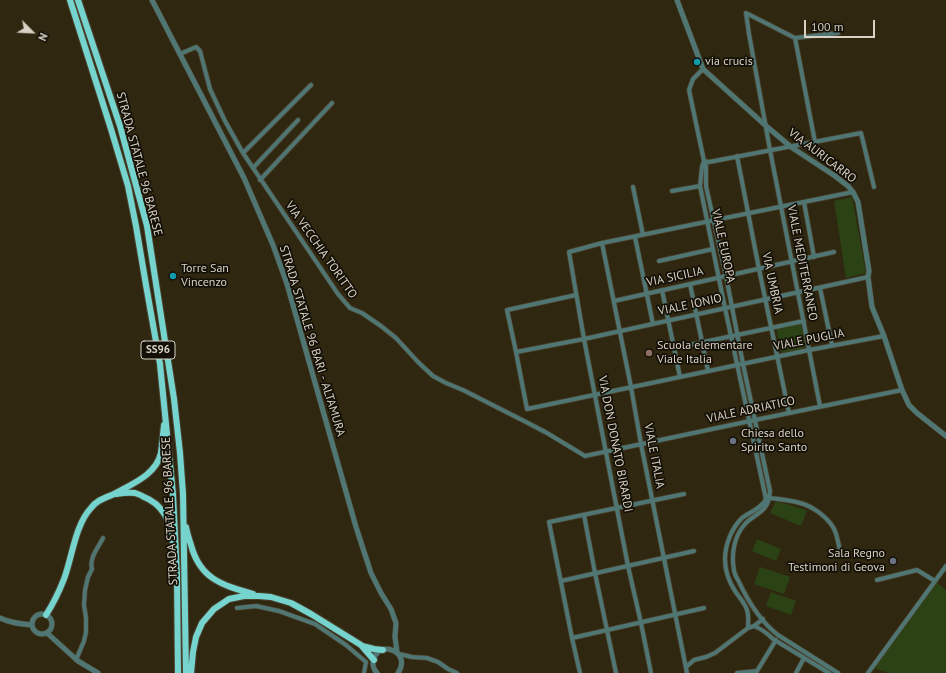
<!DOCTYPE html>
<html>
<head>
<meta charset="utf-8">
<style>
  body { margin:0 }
  #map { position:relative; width:946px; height:673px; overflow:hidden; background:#302711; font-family:"PT Sans",sans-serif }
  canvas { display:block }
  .north { position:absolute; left:12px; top:12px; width:40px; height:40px; -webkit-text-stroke:3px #141007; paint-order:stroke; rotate:114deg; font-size:11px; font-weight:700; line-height:16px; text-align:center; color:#d8d2c5 }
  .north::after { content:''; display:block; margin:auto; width:14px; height:18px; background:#d8d2c5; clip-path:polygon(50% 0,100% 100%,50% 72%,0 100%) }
  .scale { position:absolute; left:804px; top:20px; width:71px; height:18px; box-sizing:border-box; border:2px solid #d8d2c5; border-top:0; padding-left:5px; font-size:12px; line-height:14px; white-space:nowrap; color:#d8d2c5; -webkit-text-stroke:3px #141007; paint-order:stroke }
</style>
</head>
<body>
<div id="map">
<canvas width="946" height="673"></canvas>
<div class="north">N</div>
<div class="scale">100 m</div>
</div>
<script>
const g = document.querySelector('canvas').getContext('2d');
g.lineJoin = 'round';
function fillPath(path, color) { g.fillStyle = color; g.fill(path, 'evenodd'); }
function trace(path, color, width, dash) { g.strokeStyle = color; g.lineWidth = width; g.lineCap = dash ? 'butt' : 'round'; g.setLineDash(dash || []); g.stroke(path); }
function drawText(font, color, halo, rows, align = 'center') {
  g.font = font + ' "PT Sans",sans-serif'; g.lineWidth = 3.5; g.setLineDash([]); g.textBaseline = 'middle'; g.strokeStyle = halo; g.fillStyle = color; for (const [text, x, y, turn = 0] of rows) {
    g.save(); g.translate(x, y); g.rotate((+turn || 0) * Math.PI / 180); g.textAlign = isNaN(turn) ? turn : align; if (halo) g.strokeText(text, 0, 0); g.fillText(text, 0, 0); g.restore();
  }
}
fillPath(new Path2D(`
  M852 197 866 273 846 278 834 201Z
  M803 322 807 345 804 346V350L782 355 776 327Z
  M776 501 807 510 801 526 770 513Z
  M757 539 781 549 776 561 752 551Z
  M760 567 790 577 784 594 754 584Z
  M935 581 946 590V673H889L874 668Z
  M771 592 796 601 791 615 766 606Z`), '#2b4214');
const minor = new Path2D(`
  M746 13 749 34 770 150 820 406
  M746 13 795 38
  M180 54 196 47 200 51 210 89 225 121 243 153 338 294 350 308 362 313 381 326 396 338 418 362 433 376 446 383 463 390 528 423 547 433 585 456 750 421 902 390
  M703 69 693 79 689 90 704 161 706 166V186L726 276 743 364 770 491 769 498
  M815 142 795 38 838 33
  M243 153 311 85
  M737 156 759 269 789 413
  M704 161 702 167 700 186 725 308 766 499C762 508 750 512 742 518 737 523 733 529 730 536 722 555 724 574 735 591 739 597 745 603 747 610 749 615 748 622 748 628
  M704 161 709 162 861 133 874 187
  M253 168 298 120
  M260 180 332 103
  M633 187 643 235
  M672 191 700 186
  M804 202 814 257
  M635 237 653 324
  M602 243 631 387 641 444 687 673
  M659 261 713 249
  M690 284 708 371
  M820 288 832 345
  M662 290 680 377
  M576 295 507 310 516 352 527 409 809 350 884 336
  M614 301 834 252
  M675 348 804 321
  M516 352 584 339 868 277
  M584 515 595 573 616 673
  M877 580 917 570 935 581
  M561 581 694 551
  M237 608 256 606 279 611 315 624 346 645 366 662 364 673
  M754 626C762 629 767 633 773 639L829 673
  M572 638 704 608
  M399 654 412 657 427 658 438 662 448 669 457 673
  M76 660 84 641 86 632V618L84 605 85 590 88 577 92 569C89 558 98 548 103 538
  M694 660 706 657 715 653 748 628 754 626 763 619
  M686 667 694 660
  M580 673 572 638 549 522 684 494
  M651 673 641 623 628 566 584 339 569 252 602 243 853 192
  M737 673 757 671 776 640
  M796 673 804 658
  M838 673 778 635C761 622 748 601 739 582 737 578 734 574 734 570 731 555 734 536 745 524 754 514 766 513 769 498 780 499 790 500 800 503 812 506 826 516 833 527 837 533 838 543 840 550
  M868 673 946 566`);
const tertiary = new Path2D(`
  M152 0 244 178 273 245 287 284 356 527 371 573 381 593 391 609 396 623 395 637 397 652
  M677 0 703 69 765 125 791 147 835 176 848 186 853 192 858 202 869 271 868 277 872 307 884 336 902 390 909 405 917 413 946 436
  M32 624a10 10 0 1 1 20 0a10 10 0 1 1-20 0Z
  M0 618C10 623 21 624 32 625
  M47 633 78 661 98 673
  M377 673C373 669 372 663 374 658 381 639 412 653 398 673`);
const trunk = new Path2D(`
  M70 0 111 129 128 186 136 226 146 285 160 364 173 494 177 575 178 673
  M78 0 120 126 147 226 174 399 180 453 183 494 186 673
  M116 494C122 493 129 492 135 493 138 494 141 495 144 497 162 504 171 521 172 540
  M186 527C187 533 189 539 191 545 200 579 222 585 253 594
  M46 615C53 604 59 592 64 579 72 558 75 525 91 508 97 500 105 498 114 494 132 484 156 475 161 453 162 444 163 434 164 425
  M362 646 374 649 383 650
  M191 673 193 652 196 637 202 623 214 609 229 599 244 596H259L271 597 291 603 311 614 361 645 367 652 374 660`);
trace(minor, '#4b422e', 5.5);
trace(tertiary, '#4b422e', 6);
trace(trunk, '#4b422e', 8);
trace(minor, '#4f7673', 4);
trace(tertiary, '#4f7673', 5);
trace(trunk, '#76d4cf', 6);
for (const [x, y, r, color] of [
  [697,62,4,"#0f9aa8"],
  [173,276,4,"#0f9aa8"],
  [649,353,4,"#8d6e63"],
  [733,441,4,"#6b7280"],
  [893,561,4,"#6b7280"]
]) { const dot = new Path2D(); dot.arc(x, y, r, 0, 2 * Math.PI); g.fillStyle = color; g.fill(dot); trace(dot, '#141007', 1.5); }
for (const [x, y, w] of [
  [158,350,34]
]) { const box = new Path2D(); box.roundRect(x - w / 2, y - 9, w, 18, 3); g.fillStyle = '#141007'; g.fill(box); trace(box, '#d8d2c5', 1); }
drawText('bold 11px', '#d8d2c5', null, [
  ["SS96",158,350]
]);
drawText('12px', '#d8d2c5', '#141007', [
  ["via crucis",705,62],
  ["Torre San",181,269],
  ["Vincenzo",181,283],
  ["Scuola elementare",657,346],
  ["Viale Italia",657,360],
  ["Chiesa dello",741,434],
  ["Spirito Santo",741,448],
  ["Sala Regno",885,554,"right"],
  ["Testimoni di Geova",885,568,"right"]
], 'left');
drawText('12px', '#d8d2c5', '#141007', [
  ["VIA AURICARRO",822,156,37],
  ["STRADA STATALE 96 BARESE",139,164,75],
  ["VIALE EUROPA",723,246,78],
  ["VIA VECCHIA TORITTO",321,250,55],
  ["VIALE MEDITERRANEO",802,263,79],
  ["VIA SICILIA",675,277,-12],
  ["VIA UMBRIA",772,283,78],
  ["VIALE IONIO",690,305,-12],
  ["VIALE PUGLIA",809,340,-11],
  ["STRADA STATALE 96 BARI - ALTAMURA",312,341,73],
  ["VIALE ADRIATICO",751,410,-12],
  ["VIA DON DONATO BIRARDI",615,444,79],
  ["VIALE ITALIA",654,456,79],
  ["STRADA STATALE 96 BARESE",170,511,-93]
]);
</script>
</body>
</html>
